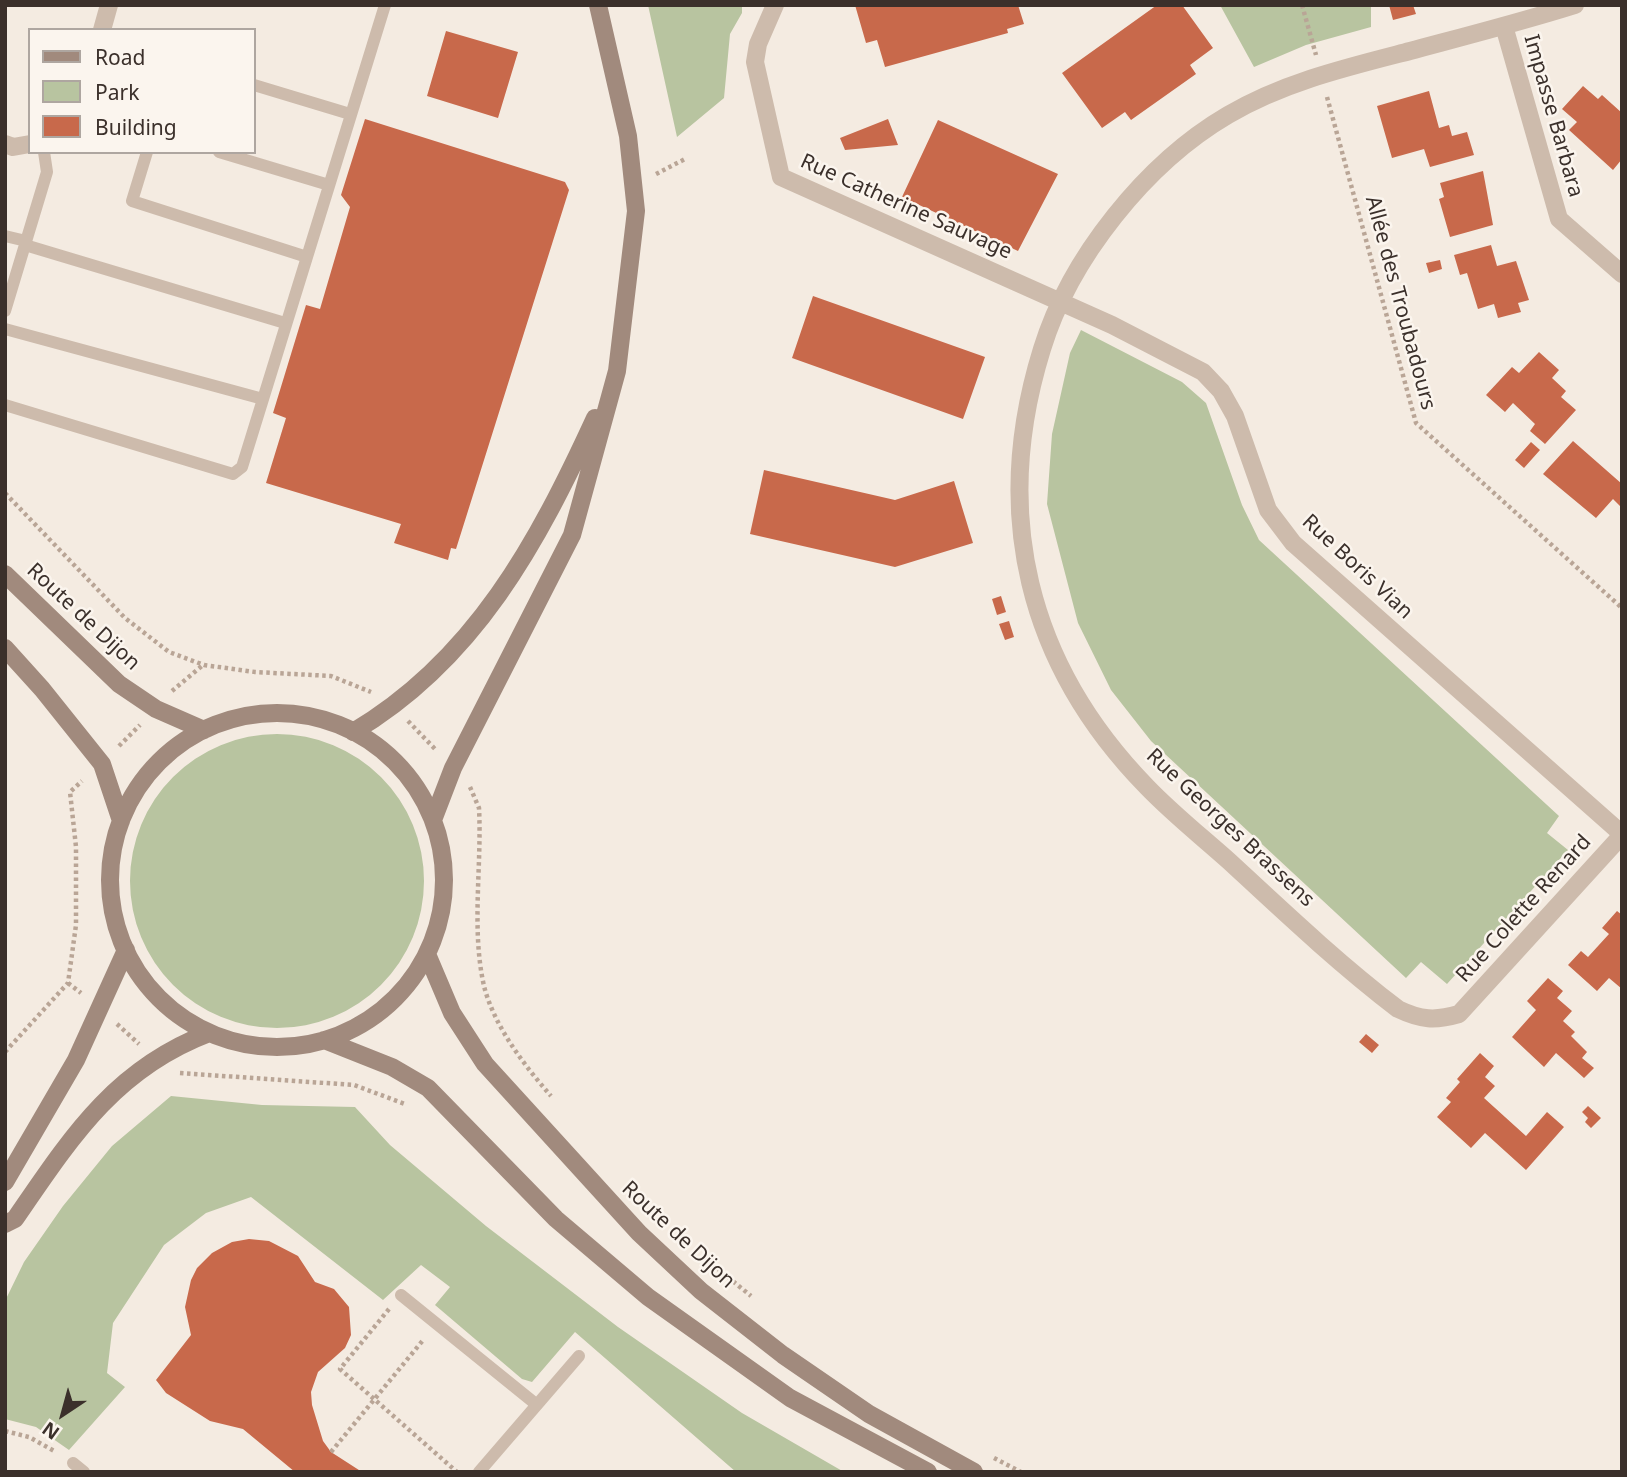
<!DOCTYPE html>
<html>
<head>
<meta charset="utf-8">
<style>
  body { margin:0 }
  #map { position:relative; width:1627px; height:1477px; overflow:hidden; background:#f4ebe1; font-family:"Noto Sans",sans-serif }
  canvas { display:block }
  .frame { position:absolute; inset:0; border:7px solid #3b302b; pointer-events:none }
  .legend { position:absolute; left:28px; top:28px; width:228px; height:126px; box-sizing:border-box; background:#fbf5ee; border:2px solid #aea6a0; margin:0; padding:9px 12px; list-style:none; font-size:21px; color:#3b302b }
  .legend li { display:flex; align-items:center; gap:14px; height:35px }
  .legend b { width:35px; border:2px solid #aea6a0 }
  .north { position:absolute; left:28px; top:1379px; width:70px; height:70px; -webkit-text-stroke:5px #fbf5ee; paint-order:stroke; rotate:216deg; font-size:19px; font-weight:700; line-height:28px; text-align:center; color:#3b302b }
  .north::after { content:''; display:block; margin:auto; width:24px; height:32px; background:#3b302b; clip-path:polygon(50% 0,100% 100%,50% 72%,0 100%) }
</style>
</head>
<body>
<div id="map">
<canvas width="1627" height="1477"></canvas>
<div class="frame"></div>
<ul class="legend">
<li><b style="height:9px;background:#a18a7d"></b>Road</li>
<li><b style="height:19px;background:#b8c4a0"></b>Park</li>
<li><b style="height:19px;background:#c8694b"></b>Building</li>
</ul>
<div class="north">N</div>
</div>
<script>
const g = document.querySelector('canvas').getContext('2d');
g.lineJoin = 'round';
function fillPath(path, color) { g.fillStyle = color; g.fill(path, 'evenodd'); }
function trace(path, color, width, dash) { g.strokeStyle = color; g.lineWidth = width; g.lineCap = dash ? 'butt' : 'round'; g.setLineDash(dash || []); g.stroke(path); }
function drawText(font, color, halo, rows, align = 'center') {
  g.font = font + ' "Noto Sans",sans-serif'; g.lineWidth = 5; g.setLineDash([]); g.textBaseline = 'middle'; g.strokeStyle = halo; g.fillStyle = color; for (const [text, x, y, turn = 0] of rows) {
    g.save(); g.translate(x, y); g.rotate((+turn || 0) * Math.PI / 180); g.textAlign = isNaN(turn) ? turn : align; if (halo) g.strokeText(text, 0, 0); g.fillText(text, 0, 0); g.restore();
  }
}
fillPath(new Path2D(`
  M648 5H742V13L730 34 724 98 677 137Z
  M1220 5H1371V27L1306 45 1254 67Z
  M1081 330 1182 382 1206 403 1242 505 1259 540 1559 816 1547 833 1568 850 1447 984 1421 962 1406 978 1151 741 1111 690 1078 623 1047 504 1052 434 1070 353Z
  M130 881a147 147 0 1 1 294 0a147 147 0 1 1-294 0Z
  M171 1096 262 1105 355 1107 390 1145 486 1226 618 1327 742 1413 844 1472H736L575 1332 532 1382 522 1379 435 1305 450 1287 421 1265 383 1300 251 1197 206 1213 164 1245 113 1323 107 1373 125 1387 69 1450 36 1427 5 1419V1301L24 1262 63 1206 112 1146Z`), '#b8c4a0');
fillPath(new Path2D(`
  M855 5H1018L1024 24 1007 29 1008 33 885 67 877 40 866 43Z
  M1157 5H1182L1213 48 1190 65 1196 74 1131 120 1125 112 1102 128 1062 73Z
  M1389 5H1413L1416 14 1393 20Z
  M446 31 518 52 498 118 427 96Z
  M1583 86 1598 99 1602 95 1622 113V159L1613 170 1569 130 1577 122 1562 109Z
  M1429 91 1439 128 1449 125 1452 136 1467 132 1474 155 1430 167 1424 149 1392 158 1377 106Z
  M365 119 565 182 569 190 456 549 451 548 448 560 394 543 401 524 266 483 286 418 273 413 306 305 320 309 350 207 341 195Z
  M888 119 898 145 845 150 840 138Z
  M938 120 1058 174 1018 251 902 197Z
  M1483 171 1493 225 1450 237 1439 199 1444 197 1440 183Z
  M1491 245 1497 266 1516 261 1529 300 1518 303 1521 312 1498 318 1494 304 1478 309 1467 273 1460 275 1454 255Z
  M1440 260 1442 269 1429 273 1426 263Z
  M813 296 985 357 963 419 792 358Z
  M1539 352 1559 370 1552 378 1566 391 1561 397 1576 410 1545 444 1530 431 1535 424 1513 403 1505 412 1486 395 1512 367 1519 373Z
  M1573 441 1622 484V508L1613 499 1596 518 1543 474Z
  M1531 442 1540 450 1524 468 1515 460Z
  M764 470 895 500 954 481 973 543 895 567 750 534Z
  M1001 596 1006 612 997 615 992 599Z
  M1009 621 1014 637 1005 640 999 624Z
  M1617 911 1622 915V989L1609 978 1597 991 1568 965 1581 951 1588 957 1609 934 1602 928Z
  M1548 978 1563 991 1557 998 1572 1011 1563 1021 1575 1032 1571 1036 1587 1052 1582 1058 1594 1068 1584 1078 1556 1053 1544 1067 1512 1037 1536 1010 1527 1001Z
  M1366 1034 1379 1045 1372 1053 1359 1042Z
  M1480 1053 1494 1066 1485 1077 1495 1086 1484 1098 1526 1136 1547 1112 1564 1127 1526 1170 1485 1133 1471 1148 1437 1117 1451 1102 1446 1098 1460 1082 1457 1079Z
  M1588 1106 1601 1118 1591 1128 1585 1122 1588 1118 1582 1112Z
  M249 1239 269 1241 298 1256 315 1282 334 1289 349 1307 351 1335 345 1348 318 1372 311 1392 312 1405 323 1441 331 1452 362 1472H295L243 1429 210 1421 166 1393 156 1380 191 1335 185 1307 191 1280 197 1268 212 1253 232 1242Z`), '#c8694b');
trace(new Path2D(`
  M1302 5 1316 55
  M1327 97 1416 423 1622 608
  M656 174 685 159
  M5 493 125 618 169 652 204 665 255 672 331 676 371 692
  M172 691 203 665
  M408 721 436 750
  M119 746 140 725
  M470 787 479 808C482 866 471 929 484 986 494 1026 524 1065 551 1096
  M68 983 81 993
  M117 1024 139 1044
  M5 1052 68 983 76 925V847L70 792 82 781
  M180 1073 354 1085 405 1104
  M706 1259 751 1296
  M389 1309 340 1369 457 1472
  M5 1431 29 1437 56 1452
  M331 1452 424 1339
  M994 1458 1021 1472`), '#b9a596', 4.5, [3.5, 3.5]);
trace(new Path2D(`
  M254 85 350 114
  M147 152 132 201 307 257
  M219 152 329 185
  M5 236 26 241
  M25 245 285 323
  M5 311 47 172 44 152
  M5 329 263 399
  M5 405 233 474 242 467 385 5
  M401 1295 537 1405
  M73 1463 84 1472
  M479 1472 579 1356`), '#cdbbac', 12);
trace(new Path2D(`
  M775 5 758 44 755 62 781 177 1112 325 1203 372 1221 391 1235 416 1268 510 1293 543 1622 834
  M1575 5C1521 22 1466 36 1410 51 1348 67 1284 82 1228 115 1146 163 1070 258 1042 349 991 513 1027 664 1147 787 1173 814 1202 837 1230 862 1284 912 1339 964 1398 1009 1421 1020 1435 1021 1459 1014L1622 835
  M1504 26 1559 219 1622 274
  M102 30 109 5
  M5 144 13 147 30 144`), '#cdbbac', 18);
trace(new Path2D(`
  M5 574 119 684 156 709 204 730
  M5 648 42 689 102 764 121 821
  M110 880a167 167 0 1 1 334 0a167 167 0 1 1-334 0Z
  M353 732C475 660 538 542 595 418
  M433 820 453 768 572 535 617 371 636 211 628 136 598 5
  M427 954 452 1013 485 1064 639 1233 701 1291 783 1355 869 1414 974 1472
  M324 1040 392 1067 428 1088 556 1219 648 1297 790 1398 928 1472
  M5 1182 76 1060 126 950
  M5 1224 15 1219C70 1139 114 1069 209 1033`), '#a18a7d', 18);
drawText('21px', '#3b302b', '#fbf5ee', [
  ["Impasse Barbara",1553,116,74],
  ["Rue Catherine Sauvage",906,207,24],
  ["Allée des Troubadours",1400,303,75],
  ["Rue Boris Vian",1357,567,43],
  ["Route de Dijon",83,617,43],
  ["Rue Georges Brassens",1230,828,43],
  ["Rue Colette Renard",1524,909,-48],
  ["Route de Dijon",678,1235,43]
]);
</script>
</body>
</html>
